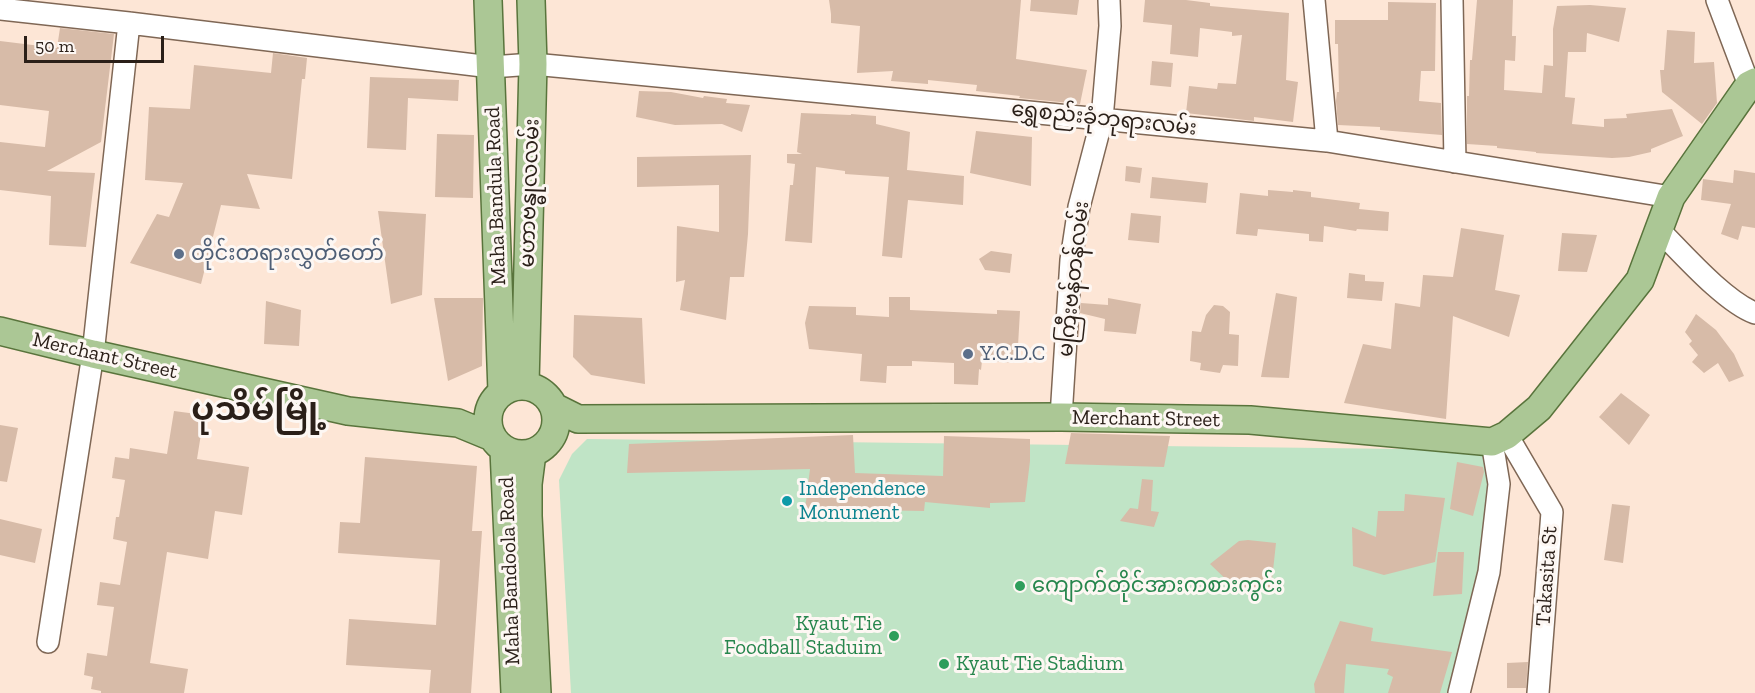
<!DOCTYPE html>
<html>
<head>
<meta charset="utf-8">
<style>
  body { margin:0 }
  #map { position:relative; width:1755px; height:693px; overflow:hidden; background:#fde6d6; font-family:"Zilla Slab",serif }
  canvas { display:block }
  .scale { position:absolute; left:24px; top:36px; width:140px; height:27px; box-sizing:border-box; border:3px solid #2a1f18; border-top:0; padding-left:8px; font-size:18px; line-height:21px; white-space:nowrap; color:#2a1f18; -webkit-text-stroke:4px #fdf7f3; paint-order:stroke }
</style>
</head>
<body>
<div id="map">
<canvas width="1755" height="693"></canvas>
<div class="scale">50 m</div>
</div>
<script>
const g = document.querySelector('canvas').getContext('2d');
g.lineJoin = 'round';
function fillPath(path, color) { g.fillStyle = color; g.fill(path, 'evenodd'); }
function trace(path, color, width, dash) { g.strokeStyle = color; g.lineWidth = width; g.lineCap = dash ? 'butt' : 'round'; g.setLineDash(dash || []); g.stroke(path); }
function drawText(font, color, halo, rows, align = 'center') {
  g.font = font + ' "Zilla Slab","Noto Sans Myanmar",serif'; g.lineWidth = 6; g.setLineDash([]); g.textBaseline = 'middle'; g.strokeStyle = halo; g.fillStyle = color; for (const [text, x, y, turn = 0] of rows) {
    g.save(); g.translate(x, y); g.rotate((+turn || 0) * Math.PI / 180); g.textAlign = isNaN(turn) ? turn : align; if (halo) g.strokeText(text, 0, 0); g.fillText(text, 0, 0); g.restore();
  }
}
fillPath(new Path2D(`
  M587 439 1484 450 1506 476 1447 693H571L559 480 572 454Z`), '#c0e4c6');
fillPath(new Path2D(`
  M829 0H1021L1016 59 1087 70 1080 104 1019 98 1020 96 976 91 977 85 928 80V84L891 81 893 71 857 73 860 26 831 23V14Z
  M1031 0H1079L1077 15 1030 11Z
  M1145 0H1186L1210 3V6L1289 13 1286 80 1298 82 1293 122 1254 117V121L1186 113 1189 86 1217 89 1218 83 1236 84 1242 35 1232 36V32L1200 28 1198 57 1170 54 1172 25 1143 22Z
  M1477 0H1513L1512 36H1516L1515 61 1505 60 1504 90 1542 93 1544 65 1553 66V29L1557 6 1590 5 1626 8 1619 42 1587 33 1586 52H1568L1565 97 1575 98 1572 124 1604 127V119L1627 118 1626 114 1672 109 1683 136 1651 149V152L1629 157 1612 158 1536 153V152L1497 148V146L1467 144V96H1469L1470 60H1472Z
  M1388 2 1436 3 1435 71H1421L1419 101 1441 103 1442 135 1380 130V127L1338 125 1336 101 1337 92H1339L1338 44H1335V20H1388Z
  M60 28 114 34 101 142 47 171 95 173 86 247 49 245 51 196 0 190V142L45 147 49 111 0 105V41L57 48Z
  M1667 30 1695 32 1694 63 1714 62 1717 103 1702 124 1662 92 1660 70H1664Z
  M273 53 307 58 305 79H302L292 179 247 174 260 209 221 205 201 284 130 263 157 214 169 217 183 183 145 180 149 107 190 109 194 65 271 73Z
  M1152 61 1173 63 1171 87 1150 85Z
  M370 77 459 80 458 101 408 98 406 150 367 148Z
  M639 91 671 92 703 98 704 96 727 99 726 103 750 105 742 132 722 124 675 125 636 117Z
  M801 113 851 115V114L876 116V124L910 132 907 170 964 176 963 205 908 200 902 258 882 256 889 177 845 174V171L816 167 812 243 785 241 790 185H793L795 164 787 163V154H802L797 152Z
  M976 131 1032 137 1031 186 970 173Z
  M437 134 474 135 473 198 435 197Z
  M751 155 748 234 744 277H730L726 320 680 310 685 280 676 282 677 226 719 232V185L637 187V157Z
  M1126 166 1142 168 1140 183 1125 181Z
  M1734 170 1755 173V228L1742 226 1738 240 1721 234 1731 204 1701 200 1703 179 1733 183Z
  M1152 177 1208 183 1206 203 1150 198Z
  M1268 190 1293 192V190L1311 192V197L1360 203 1359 209 1389 212 1388 231 1357 229 1356 231 1324 226 1323 242 1309 241V234L1258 229 1257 236 1236 234 1240 193 1268 196Z
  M378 211 426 214 422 295 391 304Z
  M1131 213 1161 216 1159 243 1128 240Z
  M1461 228 1504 235 1495 290 1520 295 1509 337 1453 316 1446 419 1344 403 1363 344 1391 349 1395 303 1420 307 1423 275 1453 277Z
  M1562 233 1597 235 1587 272 1558 271Z
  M991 251 1012 254 1010 273 985 270 979 259Z
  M1349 273 1365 275V281L1384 282 1382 301 1347 298Z
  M1276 293 1297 297 1289 378 1261 377Z
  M889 297H910V310L997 314V310L1020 311 1017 363 982 361 981 370 979 369 978 385 954 384V363L912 361V366H887L886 383 860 381 862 354 809 349 805 323 809 306 856 307V315L889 317Z
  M434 298H483L482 366 448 381Z
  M1108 298 1141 304 1136 334 1104 331 1105 319 1080 313 1081 303 1108 305Z
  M266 301 301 310 299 346 264 344Z
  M1214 305 1223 306 1230 312 1229 334 1239 335 1238 366 1223 365 1220 373 1200 370 1201 363 1190 361 1192 331 1201 332 1206 315Z
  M1696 314 1716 330 1734 354 1744 376 1729 382 1718 363 1704 373 1692 362 1698 355 1689 344 1692 341 1685 332Z
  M574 315 642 318 645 384 591 375 573 357Z
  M1621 393 1650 415 1629 445 1599 417Z
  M174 411 204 415 197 459 249 467 242 515 215 511 208 559 167 552 150 663 188 669 184 693H101V691L91 689 93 677 84 675 87 653 107 656 114 607 97 605 100 582 120 585 127 542 113 539 116 517H119L125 480 112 478 115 457 129 459 130 448 167 454Z
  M0 425 18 428 7 482 0 481Z
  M1071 433 1170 436 1164 467 1065 464Z
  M853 435 855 473 943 476 944 436 1030 439V461L1025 502 990 503V508L925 502 924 511 805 509 810 469 627 473 629 444Z
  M365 457 477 466 472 531H482L471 693H429L431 670 346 665 349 619 436 625 440 560 338 553 340 522 360 523Z
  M1457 462 1483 467 1484 472 1473 516 1450 509Z
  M1142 479 1153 480 1151 511 1159 512 1154 527 1120 521 1130 508 1138 509Z
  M1405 494 1445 498 1435 562 1384 575 1353 566 1352 527 1376 537 1378 511H1404Z
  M1612 504 1630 506 1623 563 1604 560Z
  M0 519 42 529 35 563 0 555Z
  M1248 540 1276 543 1271 589 1233 586 1210 564 1239 541Z
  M1438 552H1464L1462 594 1433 596Z
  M1340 621 1373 628 1371 641 1452 652 1440 693H1388L1393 677 1387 674 1389 669 1346 664 1344 693H1315L1314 684Z
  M1528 662 1526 688H1507V663Z`), '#d7bba8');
const minor = new Path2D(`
  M1314 0 1327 141
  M1452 0 1455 162
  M1717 0 1749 85
  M0 9 129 23 491 67 533 64 565 67 1327 141 1671 197
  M1660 231C1683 254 1725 302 1755 313
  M1061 417 1071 260 1079 207 1102 119 1110 26 1109 0
  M1507 435 1552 512 1538 693
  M48 642 93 354 129 23
  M1459 693 1489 572 1499 484 1492 442`);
const major = new Path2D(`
  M488 0 502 392
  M0 331 93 354 348 411 458 423 492 437
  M525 385 533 64 531 0
  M488 420a34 34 0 1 1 68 0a34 34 0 1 1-68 0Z
  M554 407 578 419 1061 417 1250 420 1492 442 1507 435 1539 408 1640 280 1671 197 1749 85 1755 82
  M504 450 515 693
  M532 453 528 484V516L537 693`);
trace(minor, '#7f6755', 24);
trace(major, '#59743c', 30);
trace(minor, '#fff', 21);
trace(major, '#abc795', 27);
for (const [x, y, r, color] of [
  [179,254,6,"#5c6f8a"],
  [968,354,6,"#5c6f8a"],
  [787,501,6,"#0f9aa8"],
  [1020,586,6,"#2e9e5b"],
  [894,636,6,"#2e9e5b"],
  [944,664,6,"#2e9e5b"]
]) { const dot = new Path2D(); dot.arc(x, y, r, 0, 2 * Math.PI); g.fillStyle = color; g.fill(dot); trace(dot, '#fdf7f3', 2); }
drawText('21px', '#2a1f18', '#fdf7f3', [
  ["ရွှေစည်းခုံဘုရားလမ်း",1104,119,6],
  ["မဟာဗန္ဓုလလမ်း",530,193,-88],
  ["Maha Bandula Road",496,196,-92],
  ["မကြီးဗန်တန်လမ်း",1074,279,-84],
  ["Merchant Street",105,356,13],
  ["Merchant Street",1146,419,1],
  ["Maha Bandoola Road",510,571,-92],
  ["Takasita St",1547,576,-86]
]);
drawText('21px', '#4e5e75', '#fdf7f3', [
  ["တိုင်းတရားလွှတ်တော်",191,254],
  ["Y.C.D.C",980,354]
], 'left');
drawText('21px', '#0d838f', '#fdf7f3', [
  ["Independence",799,489],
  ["Monument",799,513]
], 'left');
drawText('21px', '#27864d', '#fdf7f3', [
  ["ကျောက်တိုင်အားကစားကွင်း",1032,586],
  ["Kyaut Tie",882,624,"right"],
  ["Foodball Staduim",882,648,"right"],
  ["Kyaut Tie Stadium",956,664]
], 'left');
drawText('bold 33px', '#2a1f18', '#fdf7f3', [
  ["ပုသိမ်မြို့",259,411]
]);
</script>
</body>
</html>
